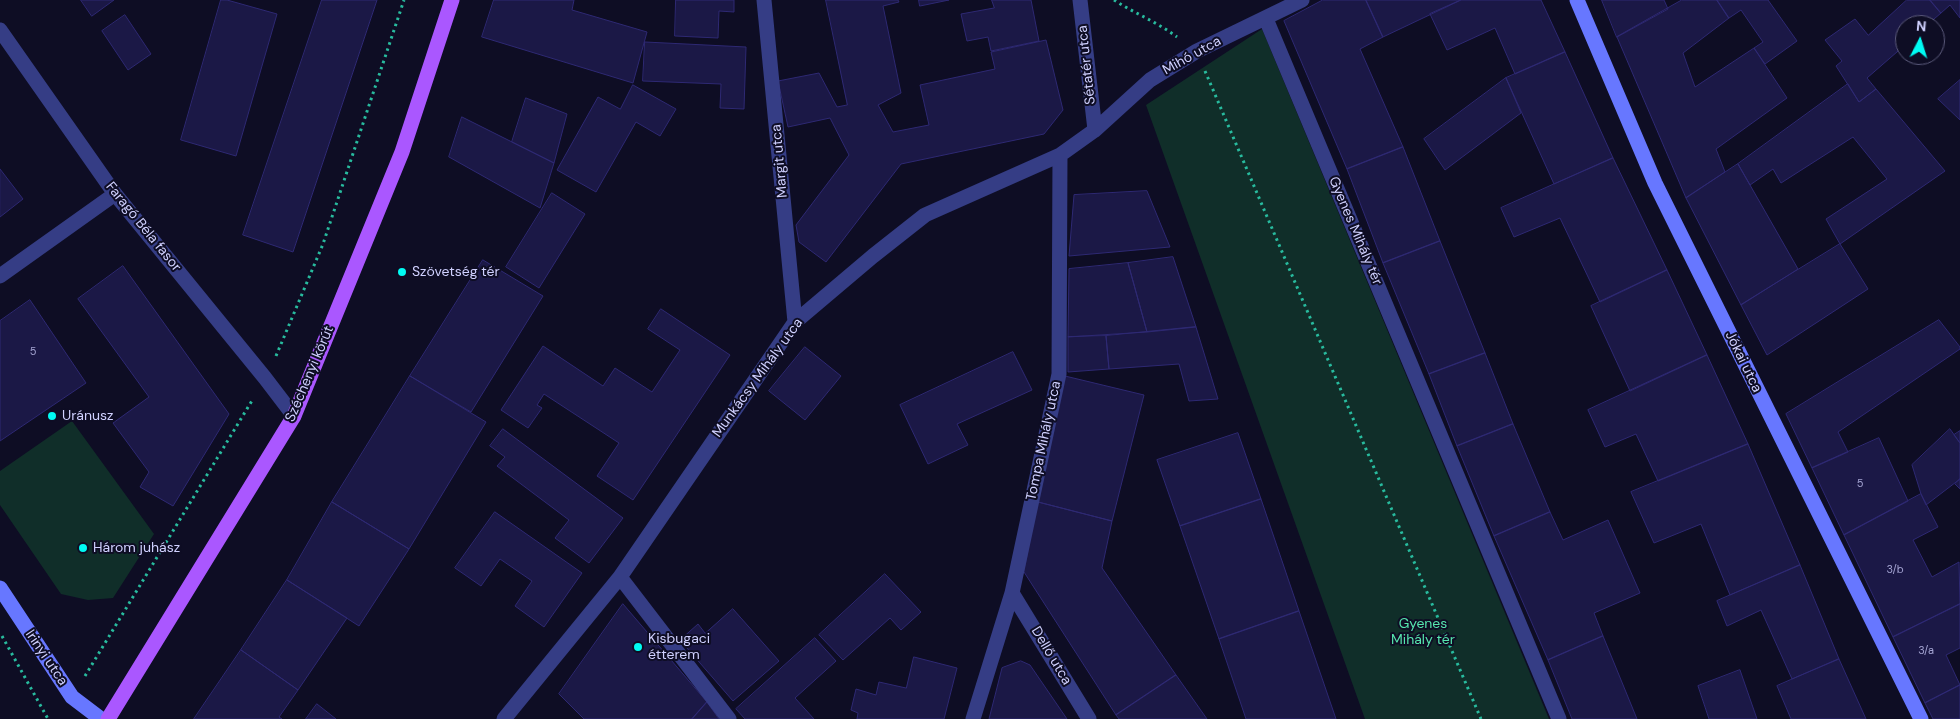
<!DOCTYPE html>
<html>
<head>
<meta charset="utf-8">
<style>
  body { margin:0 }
  #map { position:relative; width:1960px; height:719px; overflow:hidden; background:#0e0d24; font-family:"DM Sans",sans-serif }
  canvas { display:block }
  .north { position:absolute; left:1895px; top:15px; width:50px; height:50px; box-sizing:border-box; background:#0e0d24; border:1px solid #5c5b7c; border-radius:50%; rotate:5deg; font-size:14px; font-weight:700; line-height:20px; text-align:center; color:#d0d1ff }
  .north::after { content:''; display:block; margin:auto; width:18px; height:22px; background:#00fbf3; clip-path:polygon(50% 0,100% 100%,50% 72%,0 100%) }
</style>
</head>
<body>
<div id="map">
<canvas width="1960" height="719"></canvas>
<div class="north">N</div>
</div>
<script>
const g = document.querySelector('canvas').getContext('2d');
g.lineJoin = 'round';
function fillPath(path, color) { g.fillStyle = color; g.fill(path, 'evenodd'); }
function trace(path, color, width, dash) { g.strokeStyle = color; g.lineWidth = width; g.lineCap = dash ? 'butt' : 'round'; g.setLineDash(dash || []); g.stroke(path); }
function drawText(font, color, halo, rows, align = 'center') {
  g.font = font + ' "DM Sans",sans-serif'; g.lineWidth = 4; g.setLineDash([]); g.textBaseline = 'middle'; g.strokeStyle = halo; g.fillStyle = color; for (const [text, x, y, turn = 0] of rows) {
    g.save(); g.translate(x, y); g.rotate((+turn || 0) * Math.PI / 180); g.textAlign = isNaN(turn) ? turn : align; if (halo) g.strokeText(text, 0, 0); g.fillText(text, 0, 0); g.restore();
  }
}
fillPath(new Path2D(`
  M1262 29 1549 719H1365L1146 105Z
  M72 421 154 534 113 598 88 600 61 594 0 505V471Z`), '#102e29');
const building = new Path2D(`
  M81 0H114L92 16Z
  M221 0H227L277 14 236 156 181 140Z
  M322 0H377L293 252 243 235Z
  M494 0H574L572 10 647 32 633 83 482 37Z
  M676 0H734V12L719 11 718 38 675 36Z
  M826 0H898L899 2 883 6 901 93 878 105 893 132 929 125 920 85 995 69 991 52 1046 40 1063 110 1044 134 901 164 826 262 799 242 796 225 849 155 830 118 788 127 778 81 819 73 837 107 847 105Z
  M919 0H949L920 6Z
  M992 0H1031L1039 41 991 51 988 37 967 41 961 14 994 8Z
  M1323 0H1366L1383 37 1360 49 1403 147 1347 169 1284 21Z
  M1366 0H1461L1383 37Z
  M1461 0H1541L1565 52 1515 74 1495 28 1447 50 1430 14Z
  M1602 0H1664L1668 9 1617 37Z
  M1682 0H1717L1729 18 1683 53 1695 87 1754 48 1787 98 1716 149 1725 172 1686 198 1617 37Z
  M1717 0H1768L1797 41 1765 64 1754 48 1763 42 1741 10 1729 18Z
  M1907 0H1930L1941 13 1927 25H1905V45L1867 78 1876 89 1859 102 1836 66 1842 61 1825 40 1855 19 1868 35Z
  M1930 0H1960V18L1950 5 1941 13Z
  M125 15 151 54 128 70 102 31Z
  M645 42 746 47 744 109 720 108 721 84 643 81Z
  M1565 52 1613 158 1554 184 1506 78Z
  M1506 78 1521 113 1445 170 1424 139Z
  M1960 80V120L1938 99Z
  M1848 84 1859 102 1876 89 1945 171 1840 244 1826 219 1887 179 1853 137 1781 183 1773 169 1750 185 1738 164Z
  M633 85 676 109 660 136 636 122 596 192 557 170 598 97 620 109Z
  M526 98 567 114 554 163 512 142Z
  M462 117 554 163 540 208 449 157Z
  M1403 147 1440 241 1383 263 1347 169Z
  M1613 158 1667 270 1600 302 1560 218 1514 237 1501 208Z
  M1738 164 1798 269 1741 305 1686 198Z
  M0 169 23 199 0 217Z
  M1147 191 1170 247 1069 256 1074 195Z
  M552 193 585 214 539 288 506 267Z
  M1440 241 1485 353 1429 374 1383 263Z
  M1840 244 1868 289 1767 355 1741 305Z
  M1173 257 1196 327 1147 332 1128 263Z
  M483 260 543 296 471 412 410 376Z
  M1128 263 1147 332 1068 337 1069 269Z
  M123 266 229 414 173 506 140 487 149 472 113 423 149 397 78 299Z
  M1667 270 1707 355 1630 391 1591 306Z
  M30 300 86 383 0 441V321Z
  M661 309 730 355 633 500 597 476 619 443 544 394 537 405 542 408 528 428 501 410 543 346 603 386 615 368 652 392 680 350 648 329Z
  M1939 320 1960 347V349L1838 432 1848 452 1812 468 1786 414Z
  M1196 327 1218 399 1189 401 1179 364 1109 369 1106 336Z
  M1106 336 1109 369 1068 372V337Z
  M805 347 841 376 805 420 769 391Z
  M1013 352 1032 390 957 424 968 445 928 464 900 405Z
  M1485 353 1513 424 1457 446 1429 374Z
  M1707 355 1748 444 1658 481 1636 434 1605 447 1588 410Z
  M410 376 486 422 409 549 332 502Z
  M1065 376 1144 395 1112 521 1038 502Z
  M1513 424 1550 512 1494 536 1457 446Z
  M503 429 623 518 589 563 555 538 569 520 497 466 505 457 490 446Z
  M1950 429 1960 443V479L1926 505 1921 494 1912 465Z
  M1960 431V443L1954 435Z
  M1238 433 1261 499 1180 526 1157 460Z
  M1879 438 1908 501 1844 535 1812 468Z
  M1748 444 1800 565 1730 595 1701 524 1654 543 1631 492Z
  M1960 479V489L1955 484Z
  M1921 494 1938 527 1913 540 1932 577 1959 562 1960 604 1893 637 1844 535Z
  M1261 499 1299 611 1219 639 1180 526Z
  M332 502 409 549 359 626 287 580Z
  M1038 502 1112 521 1102 568 1176 675 1116 715 1024 572Z
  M495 512 582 573 544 627 515 606 532 581 500 559 481 586 455 568Z
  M1550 512 1563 540 1608 520 1640 593 1594 613 1603 636 1548 660 1494 536Z
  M1800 565 1839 659 1792 679 1761 610 1727 626 1717 601Z
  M885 574 921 612 901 630 890 618 843 660 819 635Z
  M287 580 347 618 298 690 241 650Z
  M623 604 707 702 692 719H584L559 694Z
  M1960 604V648L1946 655 1960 685 1925 703 1893 637Z
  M733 609 779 661 733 701 680 640 698 624 705 633Z
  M1299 611 1336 719H1246L1219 639Z
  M1603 636 1637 719H1572L1548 660Z
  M815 638 836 661 795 698 814 719H745L736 709Z
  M241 650 298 690 279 717 282 719H194Z
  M914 657 957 668 944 719H857L858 713 851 710 856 689 876 695 879 682 906 688Z
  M1839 659 1866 719H1791L1777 686Z
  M1021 661 1030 665 1067 719H989L1002 668Z
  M1740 670 1757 719H1709L1698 686Z
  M1176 675 1207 719H1119L1116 715Z
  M1960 685V719H1933L1925 703Z
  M707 702 719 719H692Z
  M317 704 336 719H306Z`);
fillPath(building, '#1b1846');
trace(building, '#2e2973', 1);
trace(new Path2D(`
  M1114 0C1134 13 1157 22 1177 37
  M1205 71 1481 719
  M276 356 323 244 404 0
  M2 636 48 719
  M85 676 253 399`), '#28bb9e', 3, [2.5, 4]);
trace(new Path2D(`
  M0 276 115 194`), '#353d85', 15);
trace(new Path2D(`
  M764 0 795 322
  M1080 0 1095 130
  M1266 19 1559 719
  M0 30 115 194 265 378 294 416
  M620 577 729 719
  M1012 593 1089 719
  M504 719 620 577 795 322 873 256 925 215 1060 155 1095 130 1150 80 1197 51 1302 0
  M973 719 1012 593 1059 374 1060 155`), '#353d85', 15);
trace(new Path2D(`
  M1577 0 1655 183 1921 719
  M0 588 72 697 101 719`), '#6777ff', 15);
trace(new Path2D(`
  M108 719 294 416 402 152 452 0`), '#aa57ff', 15);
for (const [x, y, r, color] of [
  [402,272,5,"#00fbf3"],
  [52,416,5,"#00fbf3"],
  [83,548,5,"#00fbf3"],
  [638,647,5,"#00fbf3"]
]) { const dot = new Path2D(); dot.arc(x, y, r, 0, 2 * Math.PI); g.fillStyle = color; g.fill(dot); trace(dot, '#0e0d24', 2); }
drawText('11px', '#a3a3d1', null, [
  ["5",33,352],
  ["5",1860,484],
  ["3/b",1895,570],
  ["3/a",1926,651]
]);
drawText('14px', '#d0d1ff', '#0e0d24', [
  ["Mihó utca",1192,56,-29],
  ["Sétatér utca",1087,65,-96],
  ["Margit utca",780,161,-95],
  ["Faragó Béla fasor",143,227,51],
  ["Gyenes Mihály tér",1355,231,67],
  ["Jókai utca",1743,362,64],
  ["Széchenyi körút",310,374,-67],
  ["Munkácsy Mihály utca",758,378,-54],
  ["Tompa Mihály utca",1044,441,-78],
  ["Dellő utca",1051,656,59],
  ["Irinyi utca",46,658,56]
]);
drawText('14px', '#d0d1ff', '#0e0d24', [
  ["Szövetség tér",412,272],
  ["Uránusz",62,416],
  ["Három juhász",93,548],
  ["Kisbugaci",648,639],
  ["étterem",648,655]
], 'left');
drawText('14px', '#56e5ae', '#0e0d24', [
  ["Gyenes",1423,624],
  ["Mihály tér",1423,640]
]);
</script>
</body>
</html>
